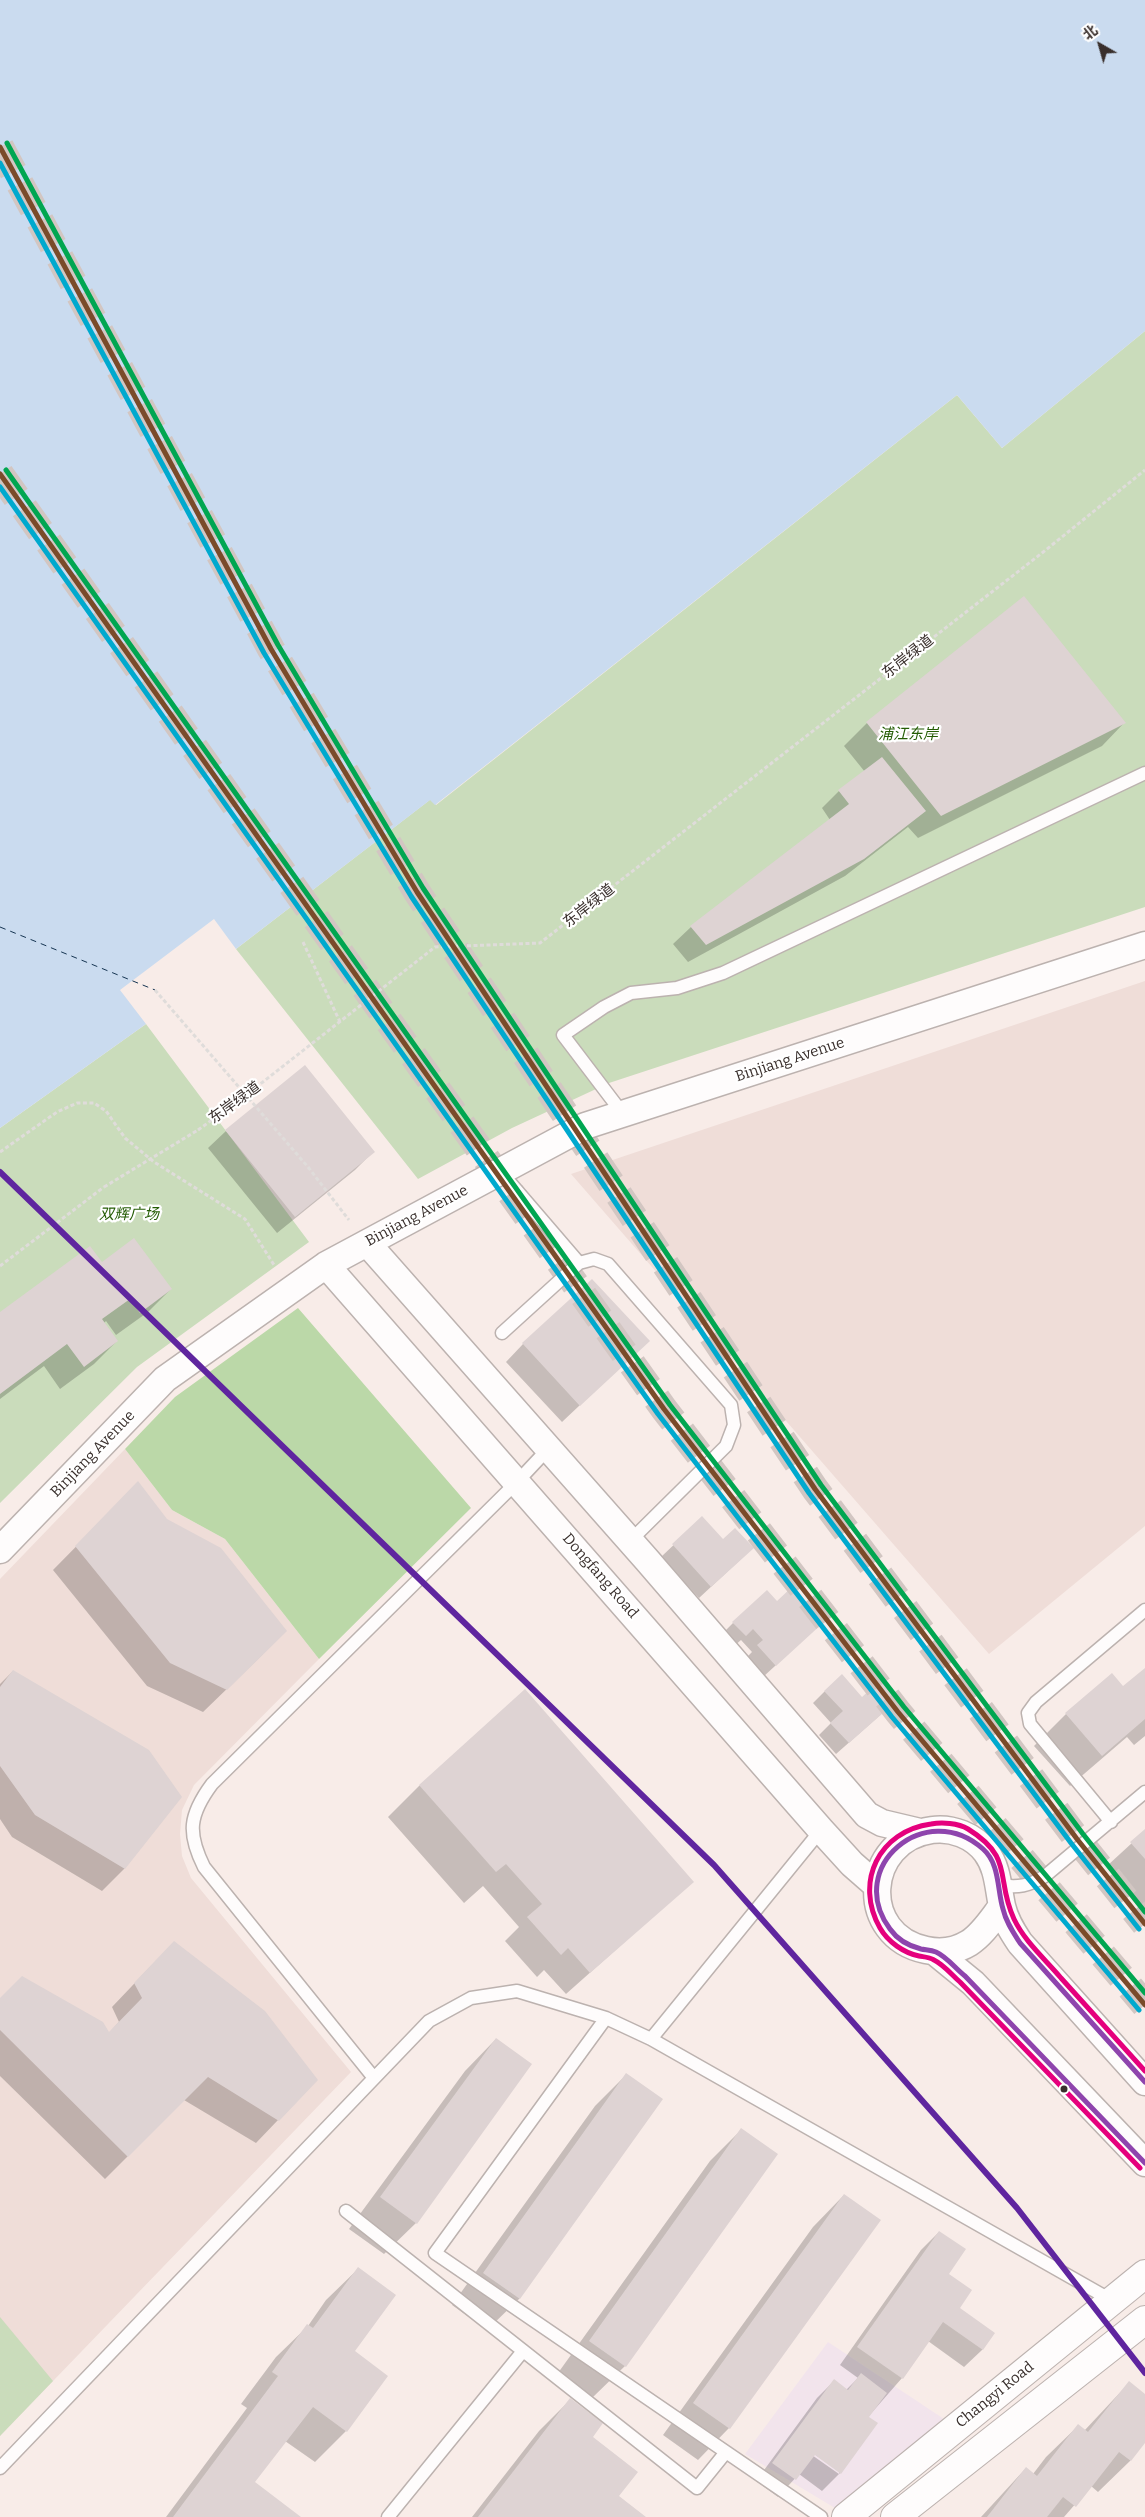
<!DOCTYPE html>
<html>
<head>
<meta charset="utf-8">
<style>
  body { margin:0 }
  #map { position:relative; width:1145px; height:2517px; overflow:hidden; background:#f8ece8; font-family:Bitter,"Noto Sans SC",serif }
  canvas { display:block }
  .north { position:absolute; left:1075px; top:20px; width:50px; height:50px; -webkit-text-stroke:4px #fff; paint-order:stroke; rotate:322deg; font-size:14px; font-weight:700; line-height:20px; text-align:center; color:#392f2c }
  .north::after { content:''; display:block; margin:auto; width:18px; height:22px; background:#392f2c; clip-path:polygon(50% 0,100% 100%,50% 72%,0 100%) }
</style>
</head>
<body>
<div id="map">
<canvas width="1145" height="2517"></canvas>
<div class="north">北</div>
</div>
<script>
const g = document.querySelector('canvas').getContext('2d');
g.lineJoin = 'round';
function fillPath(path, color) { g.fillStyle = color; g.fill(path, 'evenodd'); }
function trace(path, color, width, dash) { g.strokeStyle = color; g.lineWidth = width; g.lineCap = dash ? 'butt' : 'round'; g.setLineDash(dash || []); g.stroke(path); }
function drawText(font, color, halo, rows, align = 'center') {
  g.font = font + ' Bitter,"Noto Sans SC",serif'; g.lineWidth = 4.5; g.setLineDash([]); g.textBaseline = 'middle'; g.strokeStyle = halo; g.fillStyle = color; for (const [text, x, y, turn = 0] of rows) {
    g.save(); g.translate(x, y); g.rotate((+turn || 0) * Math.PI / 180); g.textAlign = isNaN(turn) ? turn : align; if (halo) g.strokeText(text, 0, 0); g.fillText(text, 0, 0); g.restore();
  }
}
fillPath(new Path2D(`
  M1145 981V1526L989 1654 571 1174Z
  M125 1449 172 1510 225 1539 319 1659 194 1785 182 1810 180 1834 182 1856 191 1878 351 2072 0 2436V1579Z`), '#efddd8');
fillPath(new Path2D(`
  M828 2342 944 2419 835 2508 745 2454Z`), '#f2e4ec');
fillPath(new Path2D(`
  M1145 331V907L609 1083 512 1128 418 1179 236 949 431 799 436 805 957 395 1002 448Z
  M146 1024 309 1242 137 1367 0 1503V1128Z
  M0 2317 53 2381 0 2436Z`), '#cadcbb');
fillPath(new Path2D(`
  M298 1308 471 1508 319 1659 225 1539 172 1510 125 1449 175 1397Z`), '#bbd8a8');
fillPath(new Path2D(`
  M0 0H1145V331L1002 448 957 395 435 805 430 800 236 949 214 919 120 990 146 1024 0 1128Z`), '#cadbef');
fillPath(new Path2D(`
  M867 723H1124L1102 746 918 838 908 827 845 876 688 962 673 944 691 927 830 820 822 808 839 791 865 772 844 746Z
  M226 1131 373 1152 355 1170 277 1233 208 1148Z
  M101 1264 171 1289 148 1312 116 1335 106 1321 104 1323 117 1341 94 1364 60 1389 44 1366 0 1399V1313Z
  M648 1341 562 1422 506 1362 523 1344Z
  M116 1506 166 1520 263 1654 203 1712 147 1686 53 1570Z
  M702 1518 740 1560 699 1598 661 1557Z
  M733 1623 811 1633 763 1677 746 1658 752 1652 741 1640 733 1647 721 1635Z
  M1145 1669V1736L1134 1745 1127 1737 1070 1786 1034 1746 1066 1714 1112 1674 1123 1688Z
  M13 1671 125 1868 102 1891 12 1837 0 1819V1684Z
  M525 1691 692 1882 566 1994 544 1970 537 1977 505 1941 519 1927 483 1886 464 1903 388 1817 419 1786Z
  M825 1691 862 1699 886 1710 836 1754 819 1735 831 1723 813 1703Z
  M1145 1831V1910L1108 1865Z
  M151 1966 278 2120 256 2143 184 2100 105 2179 0 2076V1999L109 2033 119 2022 112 2007Z
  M496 2039 416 2223 384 2254 349 2229 465 2071Z
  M626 2075 661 2099 519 2299 487 2330 452 2305 595 2106Z
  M741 2130 625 2366 593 2397 558 2373 710 2161Z
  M844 2195 729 2428 698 2460 663 2435 813 2227Z
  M939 2232 947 2274 958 2308 994 2333 982 2350 964 2367 928 2341 902 2378 868 2417 840 2473 822 2491 799 2474 778 2497 756 2481 817 2398 834 2381 846 2390 858 2378 840 2365 921 2250ZM810 2451 839 2471V2474L809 2453Z
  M358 2269 346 2431 315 2462 285 2441 253 2483 299 2517H166L247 2408 241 2404 276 2357 308 2326 326 2300Z
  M1129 2383 1145 2395V2441L1130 2461 1098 2492 1091 2486 1064 2517H981L1026 2468 1033 2474 1046 2457 1078 2426 1084 2431Z
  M570 2400 591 2437 617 2497 644 2517H472L539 2431Z`), '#0003');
trace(new Path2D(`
  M0 927 155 990`), '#163552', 1, [6, 5]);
fillPath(new Path2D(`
  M1024 596 1126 723 941 816 866 722Z
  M882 757 926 811 864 859 706 945 690 926 849 804 838 790Z
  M305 1065 375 1152 295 1217 225 1130Z
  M134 1238 172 1289 140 1313 130 1299 102 1319 118 1341 84 1367 67 1344 0 1394V1312L90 1246 102 1262Z
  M592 1279 650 1341 580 1406 522 1343Z
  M138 1481 167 1519 221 1548 287 1631 227 1690 170 1663 75 1546Z
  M702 1516 723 1539 735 1528 754 1548 711 1587 672 1544Z
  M792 1587 824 1622 776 1666 757 1645 763 1640 753 1629 746 1636 732 1622 767 1590 777 1601Z
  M1145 1668V1719L1102 1756 1065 1713 1112 1673 1123 1686Z
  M13 1670 149 1750 182 1797 125 1869 35 1815 0 1766V1687Z
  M842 1674 862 1697 882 1679 900 1698 849 1743 830 1723 843 1711 824 1691Z
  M525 1689 694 1882 590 1973 568 1948 561 1955 527 1917 542 1904 506 1864 496 1872 419 1785Z
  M1145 1829V1859L1130 1842Z
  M174 1941 265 2011 318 2080 279 2121 208 2077 128 2157 0 2030V1998L22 1976 103 2022 109 2032 142 1998 134 1983Z
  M496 2038 532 2064 417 2224 380 2197Z
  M626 2073 663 2099 520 2299 483 2273Z
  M741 2128 778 2154 626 2367 589 2341Z
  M844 2194 881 2220 730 2429 693 2403Z
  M939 2231 966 2249 949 2274 972 2290 960 2308 995 2333 983 2350 943 2322 903 2379 857 2347Z
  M358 2267 396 2295 355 2351 388 2376 347 2432 313 2407 255 2482 301 2517H173L278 2376 272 2372 307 2324 313 2328Z
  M861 2373 887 2393 869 2417 878 2423 841 2474 815 2455 796 2480 772 2463 834 2379 848 2390Z
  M1129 2381 1145 2394V2443L1131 2461 1119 2452 1076 2507 1063 2497 1047 2517H987L1026 2467 1037 2476 1078 2424 1088 2432Z
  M570 2398 603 2423 593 2437 638 2472 619 2496 646 2517H478Z`), '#ded3d3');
trace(new Path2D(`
  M0 147 271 649 417 892 815 1489 1077 1839 1145 1924
  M0 474 664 1409 898 1712 1145 2005`), '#d2c6c2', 28, [28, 14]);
const service = new Path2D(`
  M623 1114 563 1035 604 1007 631 993 677 988 723 973 1145 773
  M500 1171 579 1263
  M502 1333 579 1263 594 1259 608 1264 731 1405 734 1425 726 1446 630 1541
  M1111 1822 1030 1724 1028 1713 1036 1702 1145 1610
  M999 1885C1018 1888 1029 1886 1045 1876L1145 1792
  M606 2018 435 2253 821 2517
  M651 2039 821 1830
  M374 2078 204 1867C187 1833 189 1815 212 1784L517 1482 548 1449
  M346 2211 697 2488 726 2452
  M0 2468 429 2021 471 1998 517 1991 606 2018 651 2039 1111 2300
  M388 2517 523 2351`);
const minor = new Path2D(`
  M367 1243 647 1560 867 1815 882 1823 920 1832
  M326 1265 821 1830 852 1864 876 1885
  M0 1550 165 1379 326 1265 585 1126 1145 945
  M1002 1906C992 1919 983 1934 969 1943 956 1951 940 1953 926 1950 857 1936 863 1840 932 1830 952 1827 974 1836 986 1852 998 1868 998 1887 1002 1906 1005 1920 1012 1931 1020 1943L1145 2082
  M935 1952 973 1983 1145 2163`);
const secondary = new Path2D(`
  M846 2517 1145 2274
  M895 2517 1145 2320`);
trace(service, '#bcb2af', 15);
trace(minor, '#bcb2af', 29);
trace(secondary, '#bcb2af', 30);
trace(new Path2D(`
  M303 942 340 1022
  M155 990 308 1167 349 1220
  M198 1130 245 1096 435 947 540 943 1042 553 1145 470
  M0 1152 57 1112 77 1103H94L106 1111 125 1138 154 1162 245 1219 274 1265
  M0 1266 104 1187`), '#dfdcda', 3, [4, 2.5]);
trace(service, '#fefcfc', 12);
trace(minor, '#fefcfc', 26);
trace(secondary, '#fefcfc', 28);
trace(new Path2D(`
  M104 1187 198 1130`), '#dfdcda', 3, [4, 2.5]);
trace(new Path2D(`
  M0 147 271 649 417 892 815 1489 1077 1839 1145 1924
  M0 474 664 1409 898 1712 1145 2005`), '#7a4b2a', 5);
trace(new Path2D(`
  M0 163 264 653 411 896 809 1493 1071 1843 1139 1929
  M0 487 658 1414 892 1717 1139 2010`), '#00a9ce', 5);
trace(new Path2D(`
  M7 143 278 645 423 888 821 1485 1083 1834 1145 1912
  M6 470 670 1405 904 1707 1145 1993`), '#00a651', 5);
trace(new Path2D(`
  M1145 2082 1020 1943C1013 1932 1006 1922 1003 1909 997 1889 1000 1864 983 1849 926 1798 844 1867 890 1929 897 1939 909 1946 921 1949 926 1950 931 1950 936 1952 947 1957 955 1968 965 1976L1145 2163`), '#8e44ad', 5);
trace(new Path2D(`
  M1140 2168 960 1982C951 1974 944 1965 934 1960 929 1957 924 1957 919 1956 904 1953 888 1942 880 1928 854 1882 879 1831 931 1824 942 1822 958 1823 968 1829 1015 1858 995 1879 1014 1919 1025 1942 1045 1959 1061 1978 1089 2009 1117 2040 1145 2071`), '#e5007d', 5);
trace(new Path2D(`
  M0 1172 714 1865 1017 2208 1145 2373`), '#5f259f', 6);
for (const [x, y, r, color] of [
  [1064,2089,4.5,"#392f2c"]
]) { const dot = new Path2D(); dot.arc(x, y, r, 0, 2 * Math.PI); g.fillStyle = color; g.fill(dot); trace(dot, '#fff', 2); }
drawText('15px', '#392f2c', '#fff', [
  ["东岸绿道",908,657,-38],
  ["东岸绿道",589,906,-38],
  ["Binjiang Avenue",790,1060,-18],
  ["东岸绿道",235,1103,-36],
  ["Binjiang Avenue",417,1216,-28],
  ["Binjiang Avenue",93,1454,-46],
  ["Dongfang Road",600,1576,49],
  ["Changyi Road",995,2395,-39]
]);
drawText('italic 15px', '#245c04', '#fff', [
  ["浦江东岸",908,735],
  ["双辉广场",129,1215]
]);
</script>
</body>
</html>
